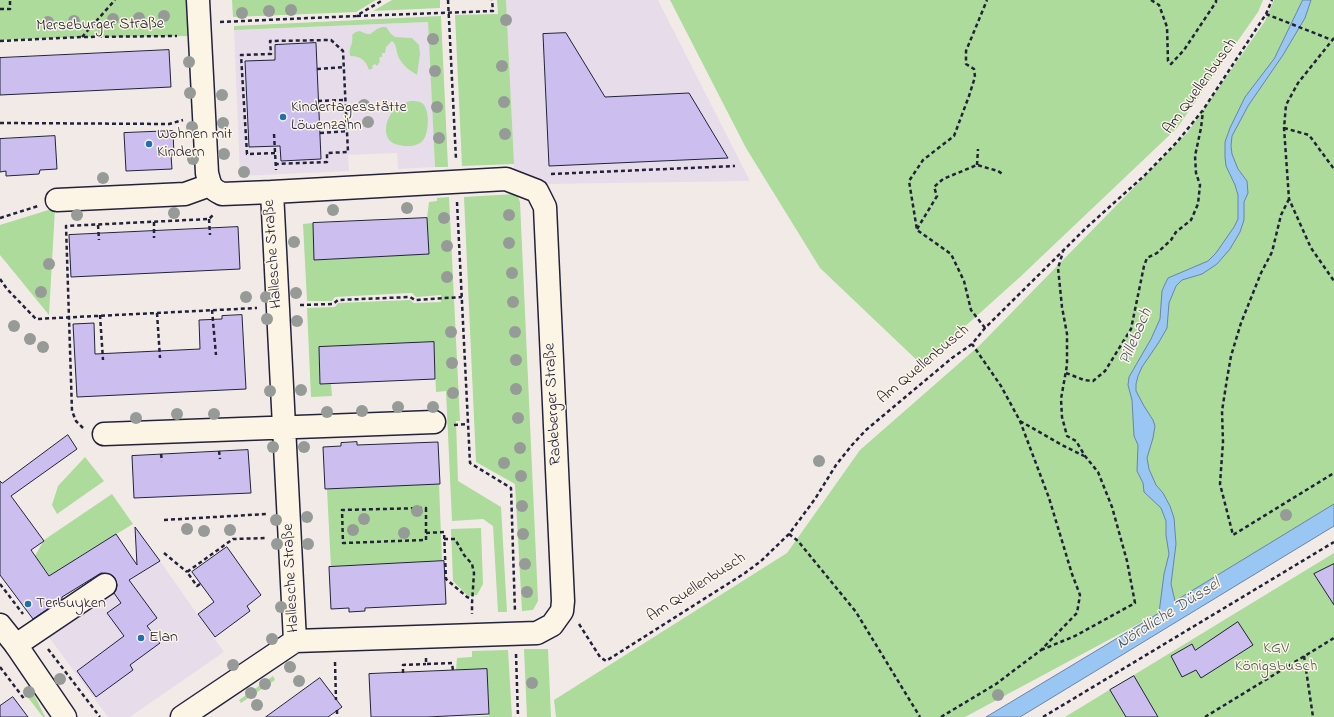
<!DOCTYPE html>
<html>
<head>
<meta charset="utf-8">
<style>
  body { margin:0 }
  canvas { display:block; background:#f2eae7 }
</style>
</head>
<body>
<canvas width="1334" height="717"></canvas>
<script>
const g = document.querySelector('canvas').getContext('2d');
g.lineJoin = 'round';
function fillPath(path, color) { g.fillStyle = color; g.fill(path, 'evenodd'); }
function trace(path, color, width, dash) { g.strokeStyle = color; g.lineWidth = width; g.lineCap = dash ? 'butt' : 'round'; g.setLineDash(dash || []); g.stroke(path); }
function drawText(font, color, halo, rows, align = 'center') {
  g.font = font + ' "Indie Flower",sans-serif'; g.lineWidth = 3; g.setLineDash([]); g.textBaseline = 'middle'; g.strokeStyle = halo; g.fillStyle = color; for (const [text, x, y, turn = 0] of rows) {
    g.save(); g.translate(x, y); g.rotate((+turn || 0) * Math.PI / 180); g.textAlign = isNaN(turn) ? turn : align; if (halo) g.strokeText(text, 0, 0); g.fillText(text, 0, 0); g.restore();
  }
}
fillPath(new Path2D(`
  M506 0H658L750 181 547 184 514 169Z
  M428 22 435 167 398 169 397 153 348 155 349 171 240 176 234 30Z
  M160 561 224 652 130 717H108L45 632Z`), '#e7ddea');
fillPath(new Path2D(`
  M0 0H198L200 36 82 37 0 40Z
  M232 0H376L356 12 233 17Z
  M392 0H440V8L373 11Z
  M497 0H506L514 164 462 166 455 15 498 14Z
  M670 0H1263L1258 12 1177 128 1020 277 922 365 820 268 746 148Z
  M1274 0H1334V519L965 717H556L554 700 787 553 860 450 980 345 1188 132 1265 21Z
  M441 16 448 167H435L428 22 234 30V26Z
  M382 27H386L391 34 395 37 412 38 419 45 420 54 417 75C409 70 402 65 398 56 396 51 397 45 392 41L386 47 385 53H382V57H380L379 59 380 61 377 66 375 64 372 66 373 68 369 70C366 60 360 56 350 56 348 46 354 45 352 35 360 27 362 34 370 34L377 29Z
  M410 101C414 101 418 101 422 103 430 109 429 131 424 139 418 148 404 147 395 144 380 138 386 116 396 108 400 104 405 103 410 101Z
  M515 194 518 197 520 202 538 601 533 610 522 611 515 484 476 462 464 197Z
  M449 197 460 421H456L458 481 501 507 507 612H498L493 526 483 519 452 521 446 391 436 392 434 342 319 347 320 384H331L332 396 311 397 307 308 335 307 338 303 410 300 414 303 441 302V295L416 297 412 293H409L335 297 332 301H307L303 224 313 223 315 260 429 254 427 218 429 202 437 201V198Z
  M55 208 49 315 0 255V225Z
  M85 457 104 481 57 514 52 505 58 486Z
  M439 484 442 561 331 567 327 489Z
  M112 494 133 524 75 559 83 575 59 589 35 556 44 540Z
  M481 528 483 584 477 595 468 596 453 581 451 529Z
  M1334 553V717H1065Z
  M524 649H548L551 717H527Z
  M508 650 512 717H464L489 716 487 669 456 670 457 658 472 657V651Z
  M273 676 275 680 241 703 239 700Z
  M29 686 34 694 45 717H43L23 691Z`), '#acdb9b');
const water = new Path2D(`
  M1303 0H1311L1305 18 1283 55 1248 106 1232 136 1231 146 1232 154 1238 169 1247 181 1248 193 1244 202V220L1240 232 1230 249 1217 264 1202 274 1182 280 1176 286 1169 303 1167 328 1159 342 1142 367 1138 376 1136 384V391L1144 406 1153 420 1155 426 1153 438 1147 458 1149 469 1156 485 1163 493 1170 506 1174 518 1176 544 1171 584 1175 601 1334 504V526L1020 717H986L1159 613 1164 574 1169 554 1166 535V521L1161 508 1144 492 1143 483 1137 471 1138 445 1134 436 1132 400 1128 385 1129 377 1151 339 1160 319 1162 291 1165 284 1168 278 1208 261 1216 253 1234 227 1238 219V195L1235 185 1226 166 1225 157V142L1230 128 1245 97 1274 59Z`);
fillPath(water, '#9ac6f3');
trace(water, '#6a84a9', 1);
const building = new Path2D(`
  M566 33 605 97 689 93 728 158 549 166 543 34Z
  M316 43 321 159 281 161 280 146 249 147 245 61 275 60V45Z
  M169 50 171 87 0 95V58Z
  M173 131 174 155H171L172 169 126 171 124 133Z
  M55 136 57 169 40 170 39 174 6 176V171L0 172V139Z
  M427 218 429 254 314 260 313 223Z
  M238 227 240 269 71 277 69 235Z
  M242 315 246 389 77 397 73 324 94 323 95 354 200 349 199 320 222 319V316Z
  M434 342 435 379 320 384 319 347Z
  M68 435 77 449 11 496 44 541 31 550 49 576 116 534 137 565 135 527 160 561 129 580 157 618 147 626 160 643 130 665 133 670 96 697 77 671 124 636 107 613 121 603 114 593 116 590 117 585 115 578 110 574 101 573 62 597V599L33 619 0 575V481L2 483Z
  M357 442V445L438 442 440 484 325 489 323 447 341 446V443Z
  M248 450 251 493 134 498 132 456Z
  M227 547 261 595 247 606 250 611 215 637 198 614 214 602 192 572Z
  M444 561 446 604 365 608V611L349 612V608L331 609 329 567Z
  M1334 564V605L1314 574Z
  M1238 622 1253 645 1201 678 1196 670 1182 677 1171 656 1192 644 1195 650Z
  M487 669 489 714 427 717H371L369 674Z
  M1134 676 1158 717H1126L1110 690Z
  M320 678 342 707 328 717H266Z
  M13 697 28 717H0V706Z`);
fillPath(building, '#ccbff0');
trace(building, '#22223b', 1);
const minor = new Path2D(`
  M198 0 207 173C210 185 210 188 222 194L272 192 295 641
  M272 192 506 179 537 191 545 207 563 601 562 611 552 625 537 633 295 641
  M57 200 185 194 210 185
  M104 434 434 422
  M16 645 105 585
  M182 717 295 641`);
const major = new Path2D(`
  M0 625 16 645 65 717`);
trace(minor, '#22223b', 25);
trace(major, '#22223b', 25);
trace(new Path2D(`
  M448 0 456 159
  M1151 0 1159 5 1167 27 1168 61 1171 64 1184 50 1216 2V0
  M0 9H10V0
  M1266 14 1332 40
  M357 16 493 11 492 0
  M220 22 356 16 383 0
  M82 37 115 0
  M1334 38 1298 83 1286 105 1284 128 1289 199 1311 248 1334 281
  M0 41 82 37 177 36
  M317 69 344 67
  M318 101 346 100
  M0 123 169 124 183 120
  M1284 128 1309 135 1334 169
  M320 133 347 131
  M274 134 276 170
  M275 153 247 154 241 55 271 54 270 41 331 40 343 51 348 152 327 153V162L276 164
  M977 165 978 149
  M551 174 735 166
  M1289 199 1281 215 1272 252 1261 273 1241 323 1231 356 1227 379 1222 411 1223 442 1220 484 1233 535 1334 473
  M457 202 470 463 511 488 515 612
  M0 218 38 206
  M209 219 210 235
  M154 222V238
  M98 225 99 240
  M917 229 937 196 934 187 943 179 977 165 998 171 1004 175
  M0 279 7 289 36 319 257 308
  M300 305 333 304 338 300 410 297 415 300 462 297
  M212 310 216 355
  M157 313 160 358
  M100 315 103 360
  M985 328 971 310 964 281 951 254 917 230 909 181 923 160 954 136 969 96 975 77 974 69 966 64V51L987 0
  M1066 373 1084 380 1093 381 1105 371 1131 329 1144 266 1147 258 1157 253 1171 240 1176 232 1191 220 1198 204 1200 185 1196 173 1195 156 1201 128 1203 111
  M1020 421 1062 445 1084 456
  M454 425 468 424
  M83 428 76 421 72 411 66 226 209 219 214 214
  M219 451 220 459
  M161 454 162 461
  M426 508V540L343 543 342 510Z
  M164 520 266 514
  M426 533 444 532 446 579 467 597 472 599
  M789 534 798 541 856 612 920 717
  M444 539H455L464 555 472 564 474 573 472 603V614
  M164 553 187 572
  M0 584 23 614
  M200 584 197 586 187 572 233 539 267 538
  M579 624 600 657 606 661 745 573 761 561 789 534 815 499 836 465 852 445 866 430 952 358 972 344 985 328 1086 228 1145 175 1177 142 1203 110 1266 14 1272 0
  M48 649 100 717
  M1041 650 1075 636 1135 603 1127 561 1112 507 1098 472 1085 456 1076 441 1067 436 1062 417 1061 399 1067 365V334L1062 307 1058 268 1063 252
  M516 654 518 717
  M1304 656 1313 717
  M426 658V664L452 663 453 671
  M335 662 336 700
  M0 667 25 700
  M403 673V665L426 664
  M337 710V717
  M941 717 996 684 1041 650 1077 613 1080 595 1072 574 1049 498 1020 421 1001 386 972 344
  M1043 717 1334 542
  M1205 717 1334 638`), '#22223b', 2.5, [4, 3]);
trace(minor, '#fcf5e5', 22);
trace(major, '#fcf5e5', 22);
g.fillStyle = '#969b98';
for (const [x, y] of [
  [291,10],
  [269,11],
  [242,13],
  [164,16],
  [139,18],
  [113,19],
  [506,20],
  [74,21],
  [48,22],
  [433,39],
  [189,62],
  [502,66],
  [435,71],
  [190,93],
  [222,95],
  [504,102],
  [364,105],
  [437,107],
  [368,122],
  [223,123],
  [192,127],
  [505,134],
  [439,138],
  [224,154],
  [193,159],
  [244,172],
  [103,178],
  [407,208],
  [333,210],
  [174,213],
  [77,215],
  [509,215],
  [444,218],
  [294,242],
  [509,243],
  [447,246],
  [49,264],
  [512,273],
  [447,277],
  [41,292],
  [296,293],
  [246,297],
  [266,297],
  [513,302],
  [267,319],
  [297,321],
  [14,326],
  [451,332],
  [515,332],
  [30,339],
  [43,347],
  [516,360],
  [452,363],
  [516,389],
  [301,390],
  [270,391],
  [453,393],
  [398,407],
  [433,407],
  [362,411],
  [327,412],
  [177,414],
  [214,414],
  [136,418],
  [518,418],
  [273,447],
  [304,447],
  [520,448],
  [819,461],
  [504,463],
  [521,476],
  [522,506],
  [417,511],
  [1286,515],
  [307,517],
  [364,519],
  [276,520],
  [187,529],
  [230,530],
  [353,530],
  [204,531],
  [404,533],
  [523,534],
  [277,544],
  [308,544],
  [525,564],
  [527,592],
  [281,607],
  [272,639],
  [233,665],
  [290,667],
  [60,679],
  [299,681],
  [532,683],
  [265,684],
  [29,692],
  [251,693],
  [998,695],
  [257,705]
]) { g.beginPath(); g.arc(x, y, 6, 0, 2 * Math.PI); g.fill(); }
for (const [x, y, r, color] of [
  [283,117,4,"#1f6fb2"],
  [149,144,4,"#1f6fb2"],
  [28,604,4,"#1f6fb2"],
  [141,638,4,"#1f6fb2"]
]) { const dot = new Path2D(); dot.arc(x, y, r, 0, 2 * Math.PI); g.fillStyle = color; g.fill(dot); trace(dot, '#fcf5e5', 1.5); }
drawText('16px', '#22223b', '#fcf5e5', [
  ["Merseburger Straße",100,26,-1],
  ["Am Quellenbusch",1201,87,-54],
  ["Hallesche Straße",274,254,-94],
  ["Am Quellenbusch",924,365,-40],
  ["Radeberger Straße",554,404,-93],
  ["Hallesche Straße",292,578,-93],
  ["Am Quellenbusch",697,588,-33]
]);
drawText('16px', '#22223b', '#fcf5e5', [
  ["Kindertagesstätte",291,108],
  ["Löwenzahn",291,126],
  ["Wohnen mit",157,135],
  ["Kindern",157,153],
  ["Terbuyken",36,604],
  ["Elan",149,638]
], 'left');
drawText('16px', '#4b5a58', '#fcf5e5', [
  ["KGV",1276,649],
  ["Königsbusch",1276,667]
]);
drawText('italic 17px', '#465372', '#fcf5e5', [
  ["Pillebach",1137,337,-67],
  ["Nördliche Düssel",1169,615,-32]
]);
</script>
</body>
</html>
